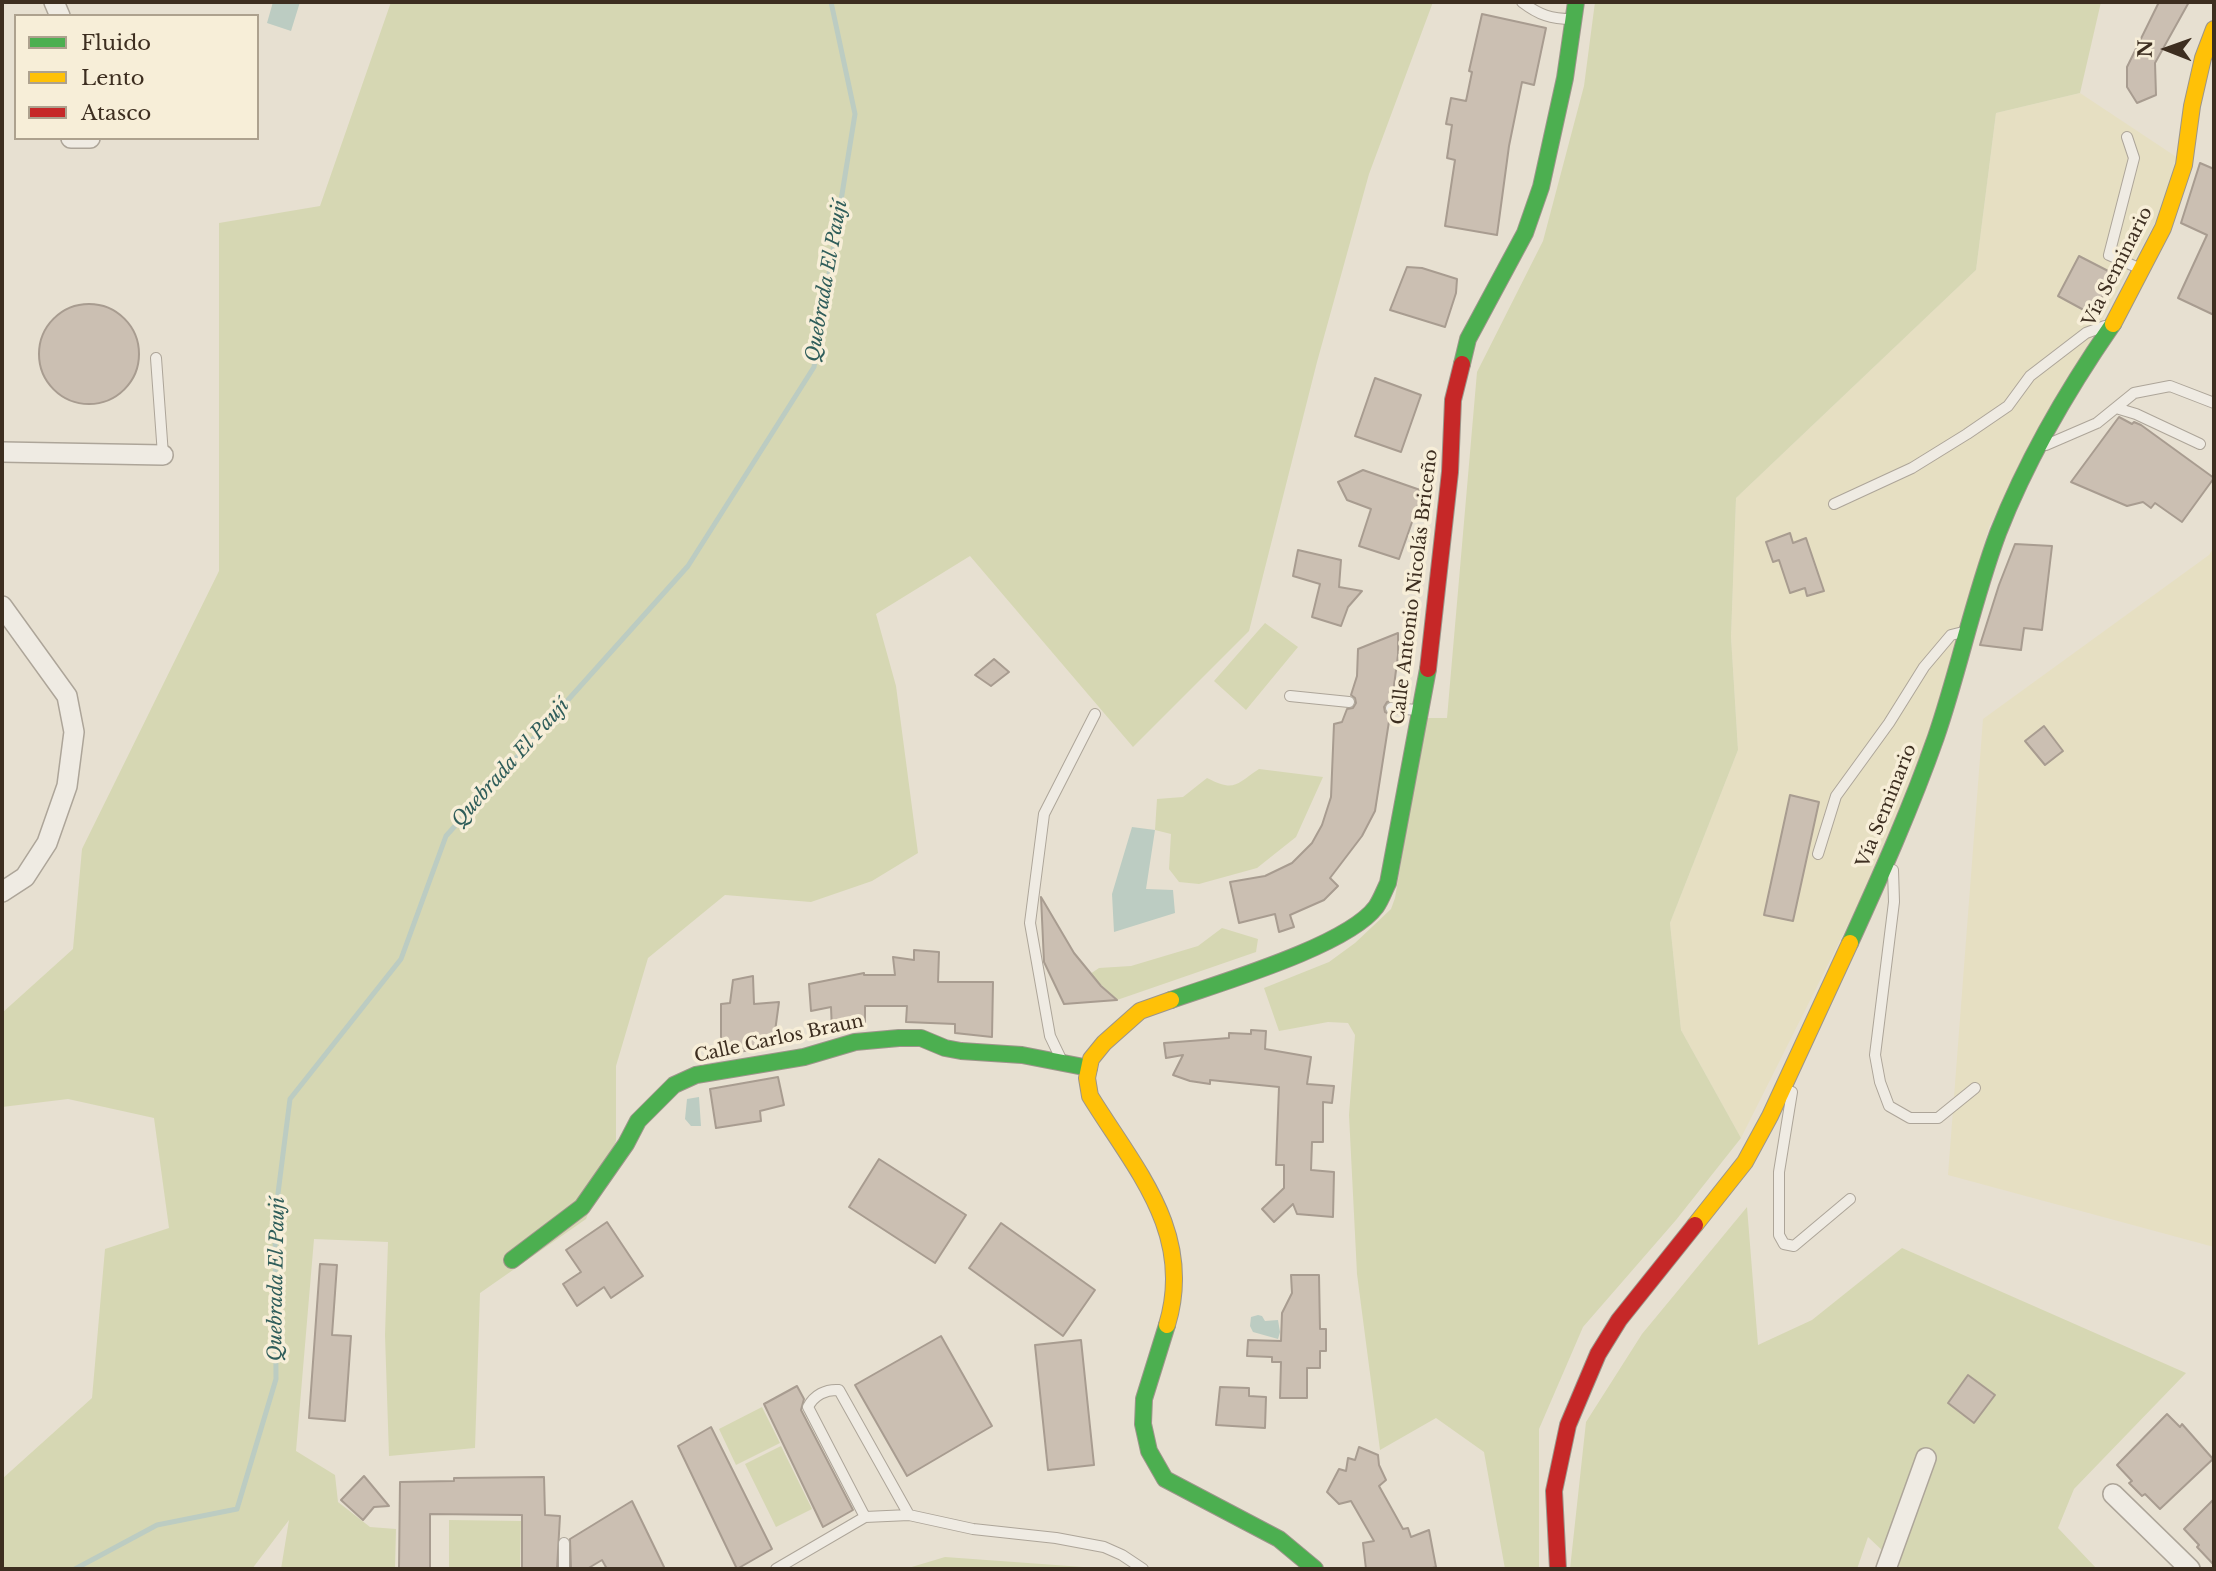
<!DOCTYPE html>
<html>
<head>
<meta charset="utf-8">
<style>
  body { margin:0 }
  #map { position:relative; width:2216px; height:1571px; overflow:hidden; background:#e7e0d1; font-family:"Libre Baskerville",serif }
  canvas { display:block }
  .frame { position:absolute; inset:0; border:4px solid #3d2e20; pointer-events:none }
  .legend { position:absolute; left:14px; top:14px; width:245px; height:126px; box-sizing:border-box; background:#f7eed8; border:2px solid #ada18e; margin:0; padding:9px 12px; list-style:none; font-size:21px; color:#3d2e20 }
  .legend li { display:flex; align-items:center; gap:14px; height:35px }
  .legend b { width:35px; border:2px solid #ada18e }
  .north { position:absolute; left:2132px; top:14px; width:70px; height:70px; -webkit-text-stroke:5px #f7eed8; paint-order:stroke; rotate:271deg; font-size:19px; font-weight:700; line-height:28px; text-align:center; color:#3d2e20 }
  .north::after { content:''; display:block; margin:auto; width:24px; height:32px; background:#3d2e20; clip-path:polygon(50% 0,100% 100%,50% 72%,0 100%) }
</style>
</head>
<body>
<div id="map">
<canvas width="2216" height="1571"></canvas>
<div class="frame"></div>
<ul class="legend">
<li><b style="height:9px;background:#4caf50"></b>Fluido</li>
<li><b style="height:9px;background:#ffc107"></b>Lento</li>
<li><b style="height:9px;background:#c62828"></b>Atasco</li>
</ul>
<div class="north">N</div>
</div>
<script>
const g = document.querySelector('canvas').getContext('2d');
g.lineJoin = 'round';
function fillPath(path, color) { g.fillStyle = color; g.fill(path, 'evenodd'); }
function trace(path, color, width, dash) { g.strokeStyle = color; g.lineWidth = width; g.lineCap = dash ? 'butt' : 'round'; g.setLineDash(dash || []); g.stroke(path); }
function drawText(font, color, halo, rows, align = 'center') {
  g.font = font + ' "Libre Baskerville",serif'; g.lineWidth = 7; g.setLineDash([]); g.textBaseline = 'middle'; g.strokeStyle = halo; g.fillStyle = color; for (const [text, x, y, turn = 0] of rows) {
    g.save(); g.translate(x, y); g.rotate((+turn || 0) * Math.PI / 180); g.textAlign = isNaN(turn) ? turn : align; if (halo) g.strokeText(text, 0, 0); g.fillText(text, 0, 0); g.restore();
  }
}
fillPath(new Path2D(`
  M2080 93 2187 164 1989 527 1915 791 1741 1138 1681 1030 1670 923 1738 750 1731 637 1736 498 1976 270 1996 113Z
  M2214 547V1247L1948 1175 1983 719 2209 555Z`), '#e6dfc2');
fillPath(new Path2D(`
  M391 2H1433L1369 174 1317 362 1249 631 1133 747 970 556 876 614 896 686 918 853 872 881 811 902 725 895 648 958 616 1066V1141L586 1219 480 1293 475 1448 389 1456 385 1335 388 1242 314 1239 296 1451 335 1475 338 1502 370 1527 396 1529 395 1569H281L289 1520 252 1569H2V1479L92 1398 105 1249 169 1228 154 1118 68 1099 2 1107V1013L73 949 82 849 219 571V223L320 206Z
  M1595 2H2101L2080 93 1996 113 1976 270 1736 498 1731 637 1738 750 1670 923 1681 1030 1741 1138 1676 1220 1583 1327 1539 1429V1569H1505L1484 1452 1436 1418 1380 1450 1357 1274 1349 1115 1355 1035 1348 1023 1328 1022 1279 1031 1264 988 1329 962 1355 943 1391 909 1395 898 1425 718H1447L1477 372 1543 241 1584 86Z
  M1265 623 1298 647 1246 710 1214 681Z
  M1259 769 1323 777 1296 837 1257 868 1199 884 1179 882 1169 869 1171 834 1155 830 1157 799 1183 797 1207 778C1235 792 1235 785 1259 769Z
  M1222 928 1258 939 1256 952 1117 1000 1090 974 1099 968 1131 966 1198 946Z
  M1747 1207 1758 1345 1812 1320 1902 1248 2186 1373 2074 1489 2058 1528 2097 1569H1902L1868 1537 1857 1569H1570L1586 1422 1642 1334Z
  M762 1407 780 1443 736 1465 719 1429Z
  M781 1446 812 1509 776 1527 745 1464Z
  M449 1520 521 1521 520 1569H449Z
  M945 1557 1083 1567 1087 1569H905Z`), '#d6d7b3');
fillPath(new Path2D(`
  M273 2H300L291 31 267 23Z
  M1132 827 1155 830 1146 889 1173 890 1175 913 1114 932 1112 894Z
  M699 1097 701 1126H691L685 1119 687 1099Z
  M1258 1315 1262 1316 1265 1321 1278 1320 1280 1332 1278 1339 1253 1332 1250 1326 1251 1317Z`), '#bcccc2');
trace(new Path2D(`
  M75 1569 157 1525 237 1509 276 1379 275 1217 290 1099 401 959 446 836 688 566 814 367 855 114 831 2`), '#bcccc2', 5);
const building = new Path2D(`
  M2159 2H2189L2155 63 2156 95 2137 103 2127 87V67Z
  M1482 14 1546 28 1534 85 1522 82 1509 146 1497 235 1445 226 1455 160 1447 158 1452 125 1446 124 1451 98 1466 101 1472 72 1469 71Z
  M2200 163 2214 169V315L2178 298 2207 235 2181 223Z
  M2079 256 2114 274 2093 315 2058 296Z
  M1407 267 1422 268 1457 279 1456 293 1445 327 1390 310Z
  M39 354a50 50 0 1 1 100 0a50 50 0 1 1-100 0Z
  M1375 378 1421 395 1401 452 1355 436Z
  M2119 417 2132 424 2134 422 2141 425 2214 478 2182 522 2155 503 2151 508 2143 502 2127 506 2071 482Z
  M1363 470 1423 491 1399 559 1359 546 1371 509 1347 500 1338 482Z
  M1790 533 1793 543 1806 538 1824 591 1807 596 1805 588 1790 593 1779 560 1773 562 1766 542Z
  M2015 544 2052 546 2042 630 2024 628 2021 650 1980 645 1999 585Z
  M1298 550 1341 560 1339 587 1362 591 1348 607 1341 626 1312 617 1320 584 1293 576Z
  M1398 633V655L1392 701 1387 702 1384 707 1385 712 1390 715 1375 811 1362 836 1330 878 1338 886 1324 900 1290 915 1294 927 1279 932 1275 914 1239 923 1230 882 1265 876 1292 863 1312 843 1322 825 1331 797 1334 724 1342 722 1347 709 1353 708 1356 703 1355 698 1351 695 1357 676 1358 649Z
  M994 659 1009 672 991 686 975 675Z
  M2044 726 2063 751 2045 765 2025 741Z
  M1790 795 1819 802 1793 921 1764 915Z
  M1041 897 1074 953 1101 986 1117 1000 1064 1004 1044 962Z
  M914 950 939 952 938 982H993L992 1037 955 1033V1024L906 1022 907 1006H865V1025L832 1031 831 1007 811 1011 809 984 864 973V975H895L893 957 914 960Z
  M753 976 754 1004 779 1002 773 1046 721 1055V1004L730 1003 733 980Z
  M1251 1030 1266 1031 1265 1049 1311 1057 1307 1084 1334 1086 1332 1103 1323 1102V1142H1312L1311 1170 1334 1172 1333 1217 1297 1214 1293 1204 1274 1222 1262 1209 1284 1188V1165H1276L1279 1087 1210 1080V1084L1190 1081 1173 1075 1183 1055 1166 1058 1164 1043 1229 1038V1033L1251 1034Z
  M778 1077 784 1105 760 1111 761 1121 716 1128 710 1089Z
  M879 1159 966 1215 935 1263 849 1207Z
  M607 1222 643 1276 611 1298 604 1287 577 1306 563 1284 581 1272 566 1250Z
  M1001 1223 1095 1290 1063 1336 969 1268Z
  M320 1264 337 1265 332 1335 351 1336 345 1421 309 1418Z
  M1291 1275H1319L1320 1329H1326V1351H1320V1368H1307V1398H1280L1281 1362H1272V1357L1247 1356 1248 1340 1281 1341 1282 1313 1292 1293Z
  M941 1336 992 1426 907 1476 855 1385Z
  M1081 1340 1094 1465 1048 1470 1035 1345Z
  M1968 1375 1995 1395 1974 1423 1948 1403Z
  M797 1386 804 1399 801 1410 853 1510 823 1527 764 1404Z
  M1220 1387 1249 1388V1396L1266 1397 1265 1428 1216 1425Z
  M2167 1414 2180 1427 2182 1424 2213 1459 2160 1509 2145 1494 2142 1496 2129 1483 2132 1481 2117 1465Z
  M711 1427 772 1549 737 1569 678 1446Z
  M1359 1447 1378 1455 1379 1465 1386 1480 1379 1486 1403 1529 1408 1528 1411 1537 1429 1530 1436 1567 1429 1569H1366L1363 1543 1374 1541 1351 1501 1339 1504 1327 1492 1339 1469 1346 1471 1348 1458 1355 1460Z
  M364 1476 389 1506 374 1507 363 1520 341 1500Z
  M544 1477 545 1515 560 1516 557 1569H522V1515L430 1514V1569H399L400 1482 454 1481V1478Z
  M2214 1499V1565L2197 1547 2199 1545 2184 1529Z
  M632 1501 665 1569H607L602 1560 587 1569H571L570 1539Z`);
fillPath(building, '#cbbfb2');
trace(building, '#a89c90', 2);
const lane = new Path2D(`
  M1522 2C1539 15 1551 19 1572 19
  M2127 137 2134 158 2109 255 2141 269
  M156 358 163 455
  M2116 408 2136 414 2200 444
  M2046 445 2097 423 2134 393 2170 386 2214 403
  M1834 504 1912 468 1967 434 2008 406 2030 376 2086 333 2105 326
  M1290 696 1349 702
  M1391 708 1418 710
  M1818 854 1836 796 1889 723 1924 667 1951 635 1963 632
  M1893 870 1894 902 1875 1055 1880 1082 1889 1106 1910 1118H1938L1975 1088
  M1061 1059 1050 1036 1030 923 1044 814 1095 714
  M1792 1092 1779 1172V1235L1784 1244 1794 1246 1850 1199
  M865 1517 808 1407C814 1395 826 1389 839 1390L909 1515
  M564 1543V1569
  M776 1569 865 1517 909 1515 973 1529 1056 1538 1104 1547 1122 1555 1143 1569`);
const street = new Path2D(`
  M54 2 60 16
  M71 138H90
  M2 452 163 455
  M2 606 67 696 74 732 67 786 47 843 25 877 2 892
  M2113 1494 2190 1569
  M1886 1569 1926 1458`);
const fast = new Path2D(`
  M1462 364 1468 339 1525 233 1541 187 1565 78 1576 2
  M1850 943C1881 875 1911 808 1936 737 1959 670 1973 600 1998 533 2027 459 2068 389 2113 324
  M1171 1000C1219 983 1347 946 1376 907 1381 900 1384 891 1388 883L1428 669
  M512 1260 582 1207 626 1144 638 1121 674 1085 696 1075 804 1057 855 1042 899 1038H921L945 1048 961 1051 1022 1055 1089 1068
  M1167 1325 1144 1399 1143 1424 1149 1451 1165 1479 1279 1539 1315 1569`);
const slow = new Path2D(`
  M2113 324 2163 228 2184 165 2192 106 2203 58 2214 29
  M1695 1225 1745 1162 1770 1116 1850 943
  M1167 1325C1195 1233 1135 1169 1090 1096L1087 1078 1091 1059 1104 1043 1140 1011 1171 1000`);
const jam = new Path2D(`
  M1428 669 1450 472 1453 400 1462 364
  M1558 1569 1554 1491 1568 1425 1598 1354 1619 1320 1695 1225`);
trace(lane, '#ada599', 12);
trace(street, '#ada599', 22);
trace(fast, '#9c958a', 18);
trace(slow, '#9c958a', 18);
trace(jam, '#9c958a', 18);
trace(lane, '#efebe3', 10);
trace(street, '#efebe3', 19);
trace(fast, '#4caf50', 16);
trace(slow, '#ffc107', 16);
trace(jam, '#c62828', 16);
drawText('18px', '#3d2e20', '#f7eed8', [
  ["Vía Seminario",2118,267,-63],
  ["Calle Antonio Nicolás Briceño",1415,587,-83],
  ["Vía Seminario",1887,806,-68],
  ["Calle Carlos Braun",779,1039,-12]
]);
drawText('italic 19px', '#2f5d5a', '#f7eed8', [
  ["Quebrada El Paují",827,281,-80],
  ["Quebrada El Paují",511,763,-48],
  ["Quebrada El Paují",277,1279,-89]
]);
</script>
</body>
</html>
